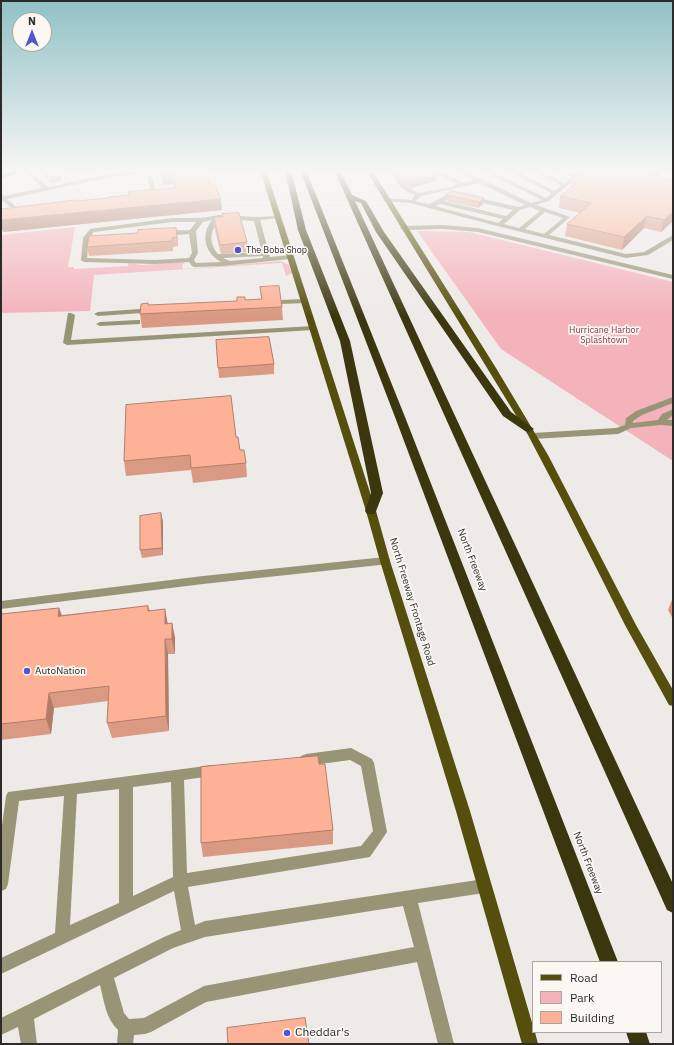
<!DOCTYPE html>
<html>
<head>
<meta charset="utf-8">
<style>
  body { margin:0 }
  #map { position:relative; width:674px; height:1045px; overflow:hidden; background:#eeeae7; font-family:"IBM Plex Sans",sans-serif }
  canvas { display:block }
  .frame { position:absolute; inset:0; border:2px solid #2c2b2a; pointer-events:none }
  .legend { position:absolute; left:532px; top:961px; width:130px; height:72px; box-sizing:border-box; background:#fbf8f4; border:1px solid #a8a6a3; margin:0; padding:5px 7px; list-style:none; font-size:12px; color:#2c2b2a }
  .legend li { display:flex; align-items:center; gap:8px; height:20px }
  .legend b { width:20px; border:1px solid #a8a6a3 }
  .north { position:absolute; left:12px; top:12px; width:40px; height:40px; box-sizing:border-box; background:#fbf8f4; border:1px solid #a8a6a3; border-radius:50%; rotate:0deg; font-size:11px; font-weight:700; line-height:16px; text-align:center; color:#2c2b2a }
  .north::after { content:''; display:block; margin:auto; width:14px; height:18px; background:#5355cc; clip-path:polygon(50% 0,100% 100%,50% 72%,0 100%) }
</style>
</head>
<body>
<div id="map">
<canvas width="674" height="1045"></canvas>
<div class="frame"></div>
<ul class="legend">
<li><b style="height:5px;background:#564e0c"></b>Road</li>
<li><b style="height:11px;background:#f4b2bb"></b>Park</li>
<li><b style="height:11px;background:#fdb297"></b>Building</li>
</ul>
<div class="north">N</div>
</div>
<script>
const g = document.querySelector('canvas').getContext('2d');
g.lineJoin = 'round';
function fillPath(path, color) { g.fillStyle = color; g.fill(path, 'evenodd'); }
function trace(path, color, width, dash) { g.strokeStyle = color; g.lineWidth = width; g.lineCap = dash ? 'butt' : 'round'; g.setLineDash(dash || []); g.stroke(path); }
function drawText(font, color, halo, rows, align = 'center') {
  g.font = font + ' "IBM Plex Sans",sans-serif'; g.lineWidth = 3.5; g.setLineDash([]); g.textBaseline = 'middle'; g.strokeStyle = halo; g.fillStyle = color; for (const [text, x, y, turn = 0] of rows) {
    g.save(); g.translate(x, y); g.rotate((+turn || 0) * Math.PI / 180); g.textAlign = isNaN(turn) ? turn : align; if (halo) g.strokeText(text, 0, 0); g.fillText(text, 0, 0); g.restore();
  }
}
fillPath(new Path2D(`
  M75 227 68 267H74V269L128 266 129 263 142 265 182 262 185 263 182 265 183 269 281 261 289 265 292 273 286 276 282 263 94 275 90 311 1 313V235Z
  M417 231 469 232 673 282V461L501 349Z`), '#f4b2bb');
fillPath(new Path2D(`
  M24 170H29L48 187C89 178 123 170 165 170L151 173 158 201 154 202 151 200 153 199 146 173 110 177 7 199 21 211 26 213 19 215 1 199V194L4 196 42 188Z
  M206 170H226L210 174Z
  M392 170H398L405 186 419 193 452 187 457 184 439 175 421 179 418 177 419 176 434 172 432 170H439L462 182 474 180 456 170H463L531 203 542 200 481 170H488L546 198 551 193 507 170H514L555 191 561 185 531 170H538L565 183 571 177 557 170H564L575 175 580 170H586L549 201 536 205 570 217 549 235 626 254 644 252 673 235V240L648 255 626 258 497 226 410 203 384 201V199L386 198 412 200 415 195C401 190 396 184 392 170ZM479 183 525 205 518 207 453 192 429 204 415 201 421 196ZM454 196 513 210 506 216 444 201ZM440 204 503 219 498 223 435 206ZM530 207 540 211 519 228 504 224 520 210ZM545 212 563 218 544 234 525 229Z
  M219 215 257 217 279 216V218L260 220 270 257 290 255 293 257 290 259 222 266 194 267 192 266 189 262 155 264 84 262 81 260 83 238 90 229 172 218H201ZM220 219 254 221 262 252 218 254C208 242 210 230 220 219ZM212 220C200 235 205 253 221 262L196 263 194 260 198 253 196 231 203 222ZM172 222H196L190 230C183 231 164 228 160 231L178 235 189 234 192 253 189 258 155 260 87 258 89 238 94 232ZM263 256V258L230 261 223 258Z
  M443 225 478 228 673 275V279L478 232 443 229 403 230 400 228 403 226Z
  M304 299H307V303L280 304 276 302 280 300Z
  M154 308 158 310 157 312 98 316 94 314 98 312Z
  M68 313H71L75 315 71 340 313 326 317 328 313 330 67 345 63 343Z
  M137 320H140V324L100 326 96 324 100 322Z
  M673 397V403L642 415 633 421V423L658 420 662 414 673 409V415L667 420H673V426L661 425 631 428 618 434 533 439 529 436 533 433 616 428 625 425 626 418 636 411Z
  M385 557 389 558 390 561 389 564 203 584 1 609V601L203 576Z
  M351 748 372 759 374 763 387 832 370 857 188 887 195 925 205 921 484 879 489 881 491 886 489 891 484 893 418 903 454 1044H438L417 962 206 1002 151 1032 145 1034 134 1035 133 1044H117L118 1030C106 1019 104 1001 100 985L34 1019 37 1044H21L18 1027 1 1035V1018L164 937 181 930 174 891 1 974V958L55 933 64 796 19 801 8 884 6 889 1 891V833L6 796 8 792 213 765 218 767 220 771 218 775 184 780 187 873 361 846 373 831 361 766 350 760 306 766 301 764 299 760 301 756 306 754ZM171 782 173 877 133 896V787ZM119 789V903L70 925 77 794ZM403 906 414 947 204 986 144 1018 129 1019 124 1013 114 978 173 948 205 937Z`), '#989576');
fillPath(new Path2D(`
  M21 170H33L1 178V174Z
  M260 170H266L376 511 390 561 470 811 533 1026V1032H535L538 1044H522L456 811 380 561 366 511Z
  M366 170H372L496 368 548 455 636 625 673 690V706L669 705 625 625 560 496 528 435Z`), '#564e0c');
fillPath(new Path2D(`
  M285 170H291L306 230 350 341 383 493 375 514H367L365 511 371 493 340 341 298 230Z
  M300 170H306L405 417 618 962H600L395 417Z
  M334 170H340L352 195 366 201 384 232 511 412 534 429 529 432 525 431 503 416 376 232 361 203 355 201 673 884V913L667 910Z
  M626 1032H646L650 1044H630Z`), '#3b360d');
fillPath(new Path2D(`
  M155 170H207L208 178 222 210 3 232 77 201 108 198 129 195 128 192 174 188 172 184 163 185 161 176 156 175Z
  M594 170H664L657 176 673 221 661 232 644 228 622 250 565 236 567 224 580 213 559 208 560 196 571 188 572 182Z
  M44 172 61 175 62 181 51 183 45 177Z
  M436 176V181L410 188 401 183V177Z
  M446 195 484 198 483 204 478 208 446 201Z
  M214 217 247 242 248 252 221 254 214 226Z
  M178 237V246L173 247V251L89 256 87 247Z
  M260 287 282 307 283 320 142 328 140 314 149 305 237 301 245 300 261 299Z
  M216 340 274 364V374L219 378Z
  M236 437 240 450 246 463 247 477 193 483 191 470 126 476 124 461Z
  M163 521V555L142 558 140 550Z
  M673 597V619L668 610Z
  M148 606 150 611 165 609 167 624 172 623 175 638V654H168L169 731 112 738 107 723 108 701 54 708 51 734 1 740V614L59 608 62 615Z
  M319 764 333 830V844L203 857 201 843Z`), '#da9982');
fillPath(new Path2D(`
  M205 170H207L208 180Z
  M653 170H664L645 186 648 174Z
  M171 173 172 184 163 185 162 174Z
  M61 175 62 181 51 183 50 177Z
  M436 176V181L410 188V182Z
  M484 198 483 204 478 208 479 202Z
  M221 199 222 210 3 232 1 226V220Z
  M673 212V221L661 232 664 220Z
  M647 216 644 228 622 250 624 237Z
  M161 513 163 521V555L162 548Z
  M59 608 64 623 58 616Z
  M165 609 168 625 165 624Z
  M172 623 175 638V654L172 639Z
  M165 639 168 654 169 731 166 716Z
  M49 693 54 708 51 734 46 719Z`), '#b17d6a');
const building = new Path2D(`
  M51 170H56L61 175 50 177 44 172Z
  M161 170H205L211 185H215L221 199 1 220V209L75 200 77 201 108 198V197L131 195 128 192 133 191 176 188 171 173 162 174Z
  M586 170 592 171 594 170H653L648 174 673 180V192L672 193H673V212L664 220 647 216 624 237 567 224 591 203 560 196 577 183 572 182Z
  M427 171 436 176 410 182 401 177Z
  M452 191 484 198 479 202 446 195Z
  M239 213 247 242 220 245 214 217H223L222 214Z
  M176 228 177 237 172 238V241L87 247 89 236 138 233V230Z
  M279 286 282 307 140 314 141 304 148 303V305L237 301V297H245V300L262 299 260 287Z
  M269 337 274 364 218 368 216 340Z
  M231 396 236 437H238L240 450H244L246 463 191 468 190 455 124 461 126 405Z
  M161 513 162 548 140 550V516Z
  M148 606V611L165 609V624L172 623V639H165L166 716 107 723 109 686 49 693 46 719 1 724V614L59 608 58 616Z
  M318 756 319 764H325L333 830 201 843V767Z
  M305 1018 309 1044H228L227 1028Z`);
fillPath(building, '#fdb297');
trace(building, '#b17d6a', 1);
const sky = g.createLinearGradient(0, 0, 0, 317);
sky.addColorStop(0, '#91c1c6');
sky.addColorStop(0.54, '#f7f6f4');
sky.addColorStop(1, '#f7f6f400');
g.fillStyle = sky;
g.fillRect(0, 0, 674, 317);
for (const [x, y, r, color] of [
  [238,250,4,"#5355cc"],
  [27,671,4,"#5355cc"],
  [287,1033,4,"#5355cc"]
]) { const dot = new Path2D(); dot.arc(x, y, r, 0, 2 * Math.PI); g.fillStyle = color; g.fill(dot); trace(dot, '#fbf8f4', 1.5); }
drawText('9px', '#2c2b2a', '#fbf8f4', [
  ["The Boba Shop",246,250]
], 'left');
drawText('9px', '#8c3045', '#fbf8f4', [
  ["Hurricane Harbor",604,330],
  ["Splashtown",604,340]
]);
drawText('10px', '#2c2b2a', '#fbf8f4', [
  ["North Freeway",472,560,69],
  ["North Freeway Frontage Road",412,602,73],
  ["North Freeway",588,863,69]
]);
drawText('10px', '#2c2b2a', '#fbf8f4', [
  ["AutoNation",35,671]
], 'left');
drawText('12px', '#2c2b2a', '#fbf8f4', [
  ["Cheddar's",295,1033]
], 'left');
</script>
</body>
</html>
